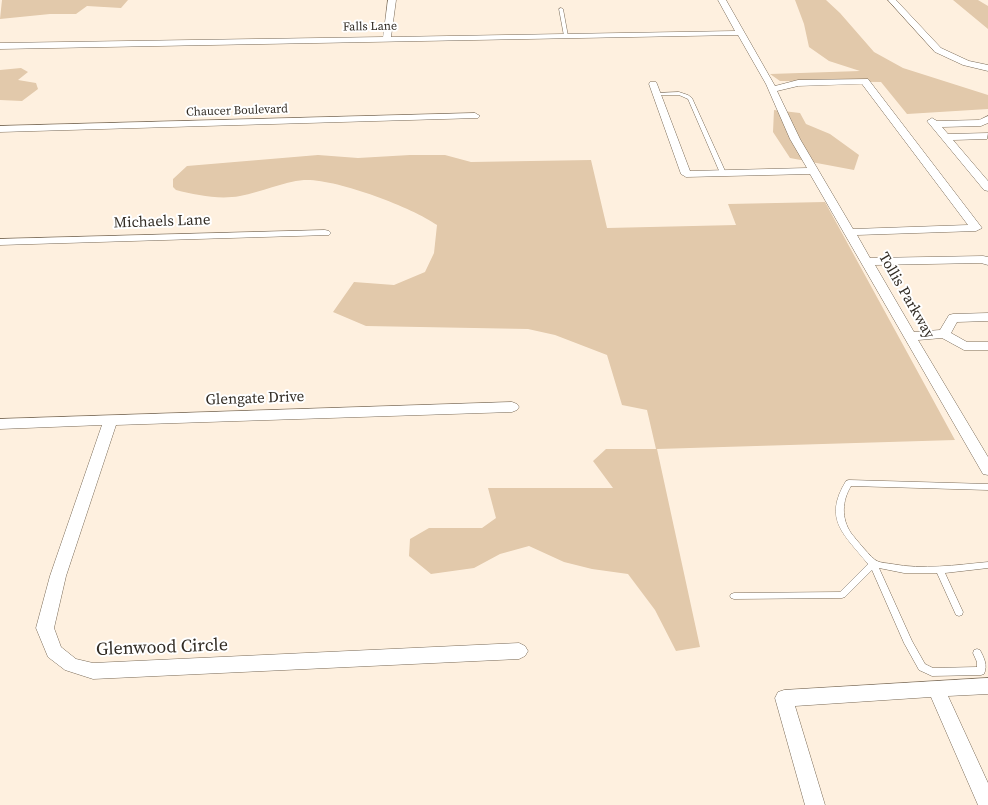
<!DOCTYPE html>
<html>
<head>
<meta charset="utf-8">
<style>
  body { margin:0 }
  canvas { display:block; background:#fef0df }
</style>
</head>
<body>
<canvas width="988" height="805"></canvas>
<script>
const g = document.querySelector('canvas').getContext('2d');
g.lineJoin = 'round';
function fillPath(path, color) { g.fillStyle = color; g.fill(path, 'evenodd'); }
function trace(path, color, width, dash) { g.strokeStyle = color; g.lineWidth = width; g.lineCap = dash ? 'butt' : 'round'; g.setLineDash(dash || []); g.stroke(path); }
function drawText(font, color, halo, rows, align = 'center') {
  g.font = font + ' "Source Serif 4",serif'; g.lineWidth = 4; g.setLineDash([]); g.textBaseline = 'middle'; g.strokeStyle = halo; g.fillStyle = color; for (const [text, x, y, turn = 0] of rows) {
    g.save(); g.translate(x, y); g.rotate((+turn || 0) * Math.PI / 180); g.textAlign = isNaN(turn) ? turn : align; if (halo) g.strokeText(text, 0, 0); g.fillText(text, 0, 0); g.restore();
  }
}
fillPath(new Path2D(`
  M2 0H128L121 8 87 6 76 14H50L0 19Z
  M795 0H826L840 13 874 52 903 68 988 95V109L907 114 881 82 780 81 770 74 860 71 829 61 809 47 804 24Z
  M953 0H978L988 6V29Z
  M21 68 28 72 18 80 36 83 38 89 22 101 0 100V70Z
  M774 110 800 113 806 124 830 134 859 155 854 170 790 158 773 132Z
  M318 155 358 158 410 155H445L471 162 591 160 607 228 736 225 728 204 825 202 955 440 657 449 700 647 676 651 655 610 628 574 592 569 564 562 529 546 500 554 474 568 431 574 409 556 410 539 429 528H482L496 518 488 488H613L593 461 606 449H656L647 410 622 405 607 355 555 335 528 329 366 326 333 312 354 282 394 285 425 272 434 253 437 225C412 207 334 178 304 180 282 182 262 192 240 196 219 200 196 195 176 190L173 187V179L187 166Z`), '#e2c9ab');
const lane = new Path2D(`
  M561 8 563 9 568 36 566 37 564 36 559 9Z
  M679 92 688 95 692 98 726 173 725 174 723 175 720 173 688 99 679 95H657L655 94 657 93Z
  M849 480 988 484V490L851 486C842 501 841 518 851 533 855 538 872 559 877 561 881 563 887 563 892 564 923 570 956 565 988 562V568L945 573 963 612 962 615 959 616 956 615 937 573H904L879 568 912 641 925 664 933 668 977 667V662L973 653 974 650 977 649 980 650C984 658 988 665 984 674L981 675 932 676 919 670 904 643 872 570 845 597 842 598 734 599 731 598 730 596 731 594 734 593 840 592 868 564C845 535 822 520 846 481Z`);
const street = new Path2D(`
  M388 0H396L391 37 735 31 718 0H726L775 86 798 80 868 79 982 228 976 231 857 235 870 258 983 256 988 257V265L981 263 875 265 914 332 940 330 949 315 953 314 988 313V321L957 322 951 333 967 342H988V350H964L942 338 918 340 988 457V475L983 474 810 174 686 177 681 174 649 84 650 82H656L657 84 690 171 807 168 790 139 766 84 738 35 0 49V43L383 37ZM862 84 968 225 853 229 800 139 777 91 798 86Z
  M888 0H896L941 48 969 61 988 65V71L963 65 935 52Z
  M475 113 480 116 478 118 0 132V126Z
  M988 116V123L981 126 942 127 948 134 988 133 987 139 953 140 988 181V191L984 190 927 121 932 118 937 121 979 120Z
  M325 230 329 231 331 233 329 235 0 245V239Z
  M512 402 517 404 519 407 517 410 512 412 116 425 66 576 54 628 61 647 76 659 93 663 519 643 525 646 528 651 525 656 519 659 93 679 65 670 48 657 36 628 50 576 102 425 0 429V419Z
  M988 678V694L948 696 988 783V805H978L931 697 795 706 825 805H805L775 698 778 692 784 690Z`);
trace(lane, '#796a57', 1);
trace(street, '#796a57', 1);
fillPath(lane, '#fff');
fillPath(street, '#fff');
drawText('12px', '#322c24', '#fff', [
  ["Falls Lane",370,27,-1],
  ["Chaucer Boulevard",237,111,-2]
]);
drawText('15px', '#322c24', '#fff', [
  ["Michaels Lane",162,222,-2],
  ["Tollis Parkway",906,296,60],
  ["Glengate Drive",255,399,-2]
]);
drawText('18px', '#322c24', '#fff', [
  ["Glenwood Circle",162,648,-2]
]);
</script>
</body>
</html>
